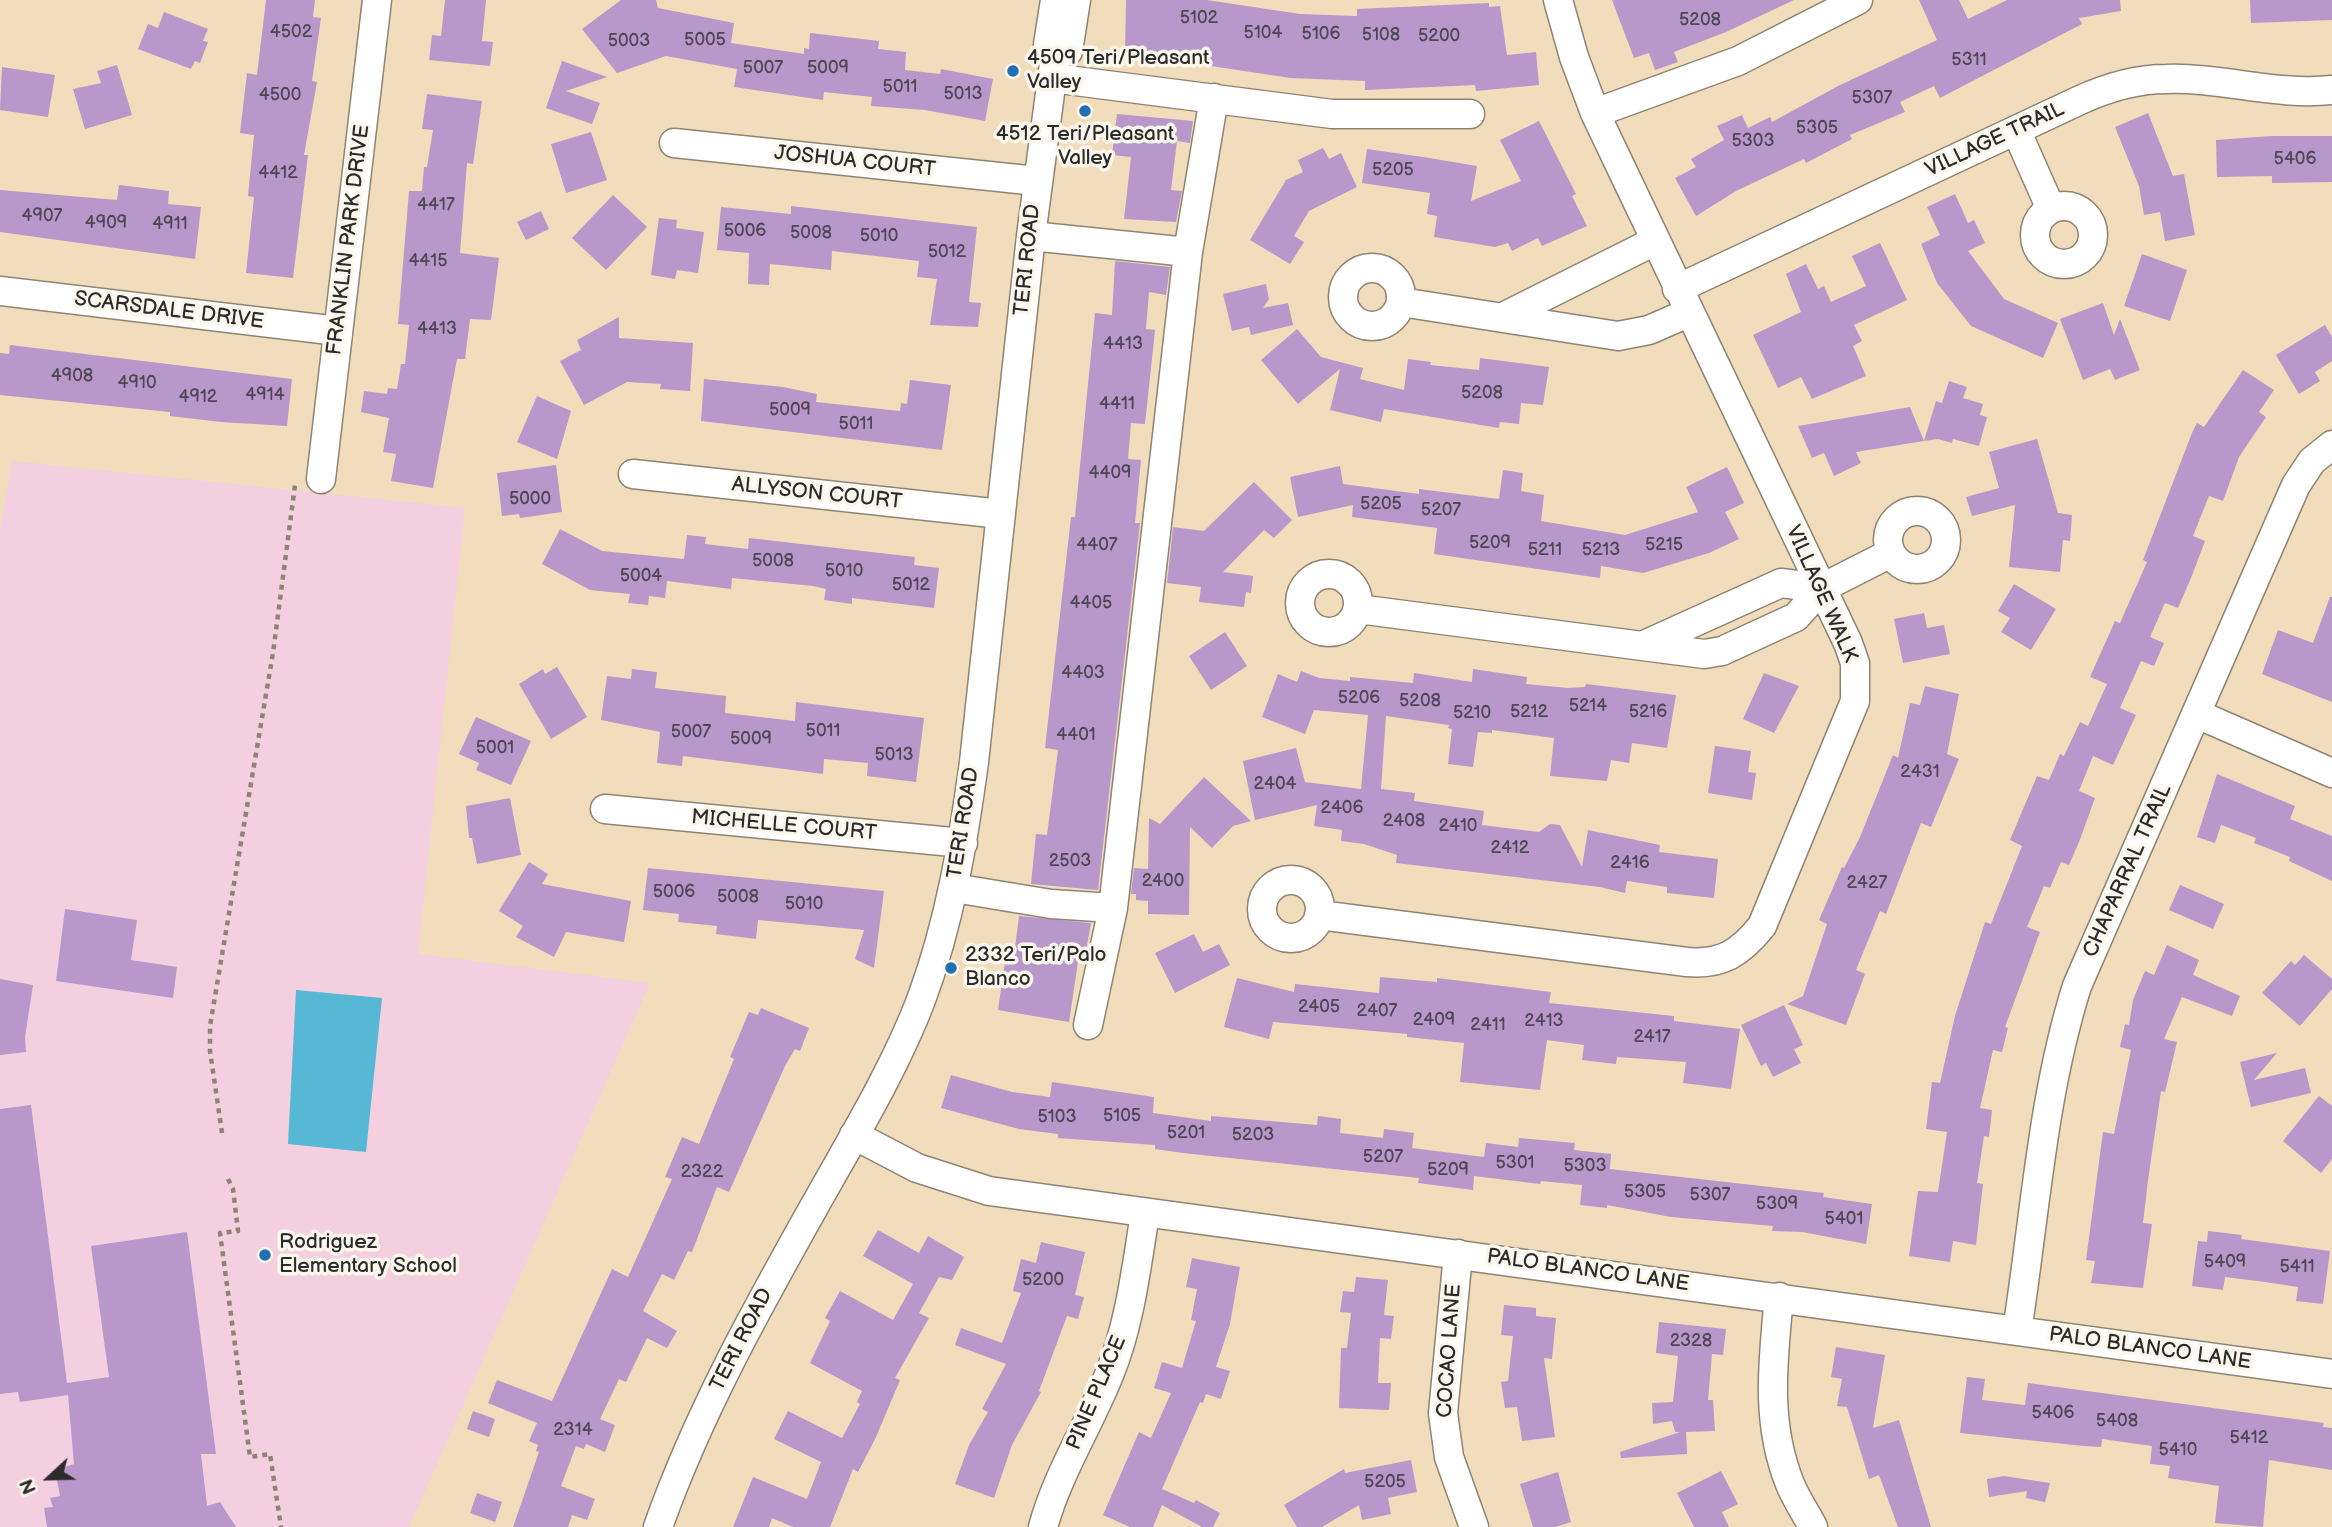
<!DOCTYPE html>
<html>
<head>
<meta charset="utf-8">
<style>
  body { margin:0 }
  #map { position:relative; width:2332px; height:1527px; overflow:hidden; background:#f1dcbc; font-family:"Balsamiq Sans",sans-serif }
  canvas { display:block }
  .north { position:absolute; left:14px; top:1443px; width:70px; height:70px; -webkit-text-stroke:5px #fbf7ec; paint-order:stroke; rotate:248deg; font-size:19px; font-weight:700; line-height:28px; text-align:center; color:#2b2b2b }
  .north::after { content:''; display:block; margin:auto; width:24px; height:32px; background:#2b2b2b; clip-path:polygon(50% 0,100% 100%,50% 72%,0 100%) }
</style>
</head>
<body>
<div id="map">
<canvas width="2332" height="1527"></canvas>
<div class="north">N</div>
</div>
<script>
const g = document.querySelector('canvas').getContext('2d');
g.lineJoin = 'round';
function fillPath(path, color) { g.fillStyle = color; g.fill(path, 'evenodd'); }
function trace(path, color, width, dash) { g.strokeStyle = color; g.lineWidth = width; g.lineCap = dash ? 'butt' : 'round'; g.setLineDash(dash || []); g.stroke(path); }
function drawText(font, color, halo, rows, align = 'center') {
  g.font = font + ' "Balsamiq Sans",sans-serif'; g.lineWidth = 7; g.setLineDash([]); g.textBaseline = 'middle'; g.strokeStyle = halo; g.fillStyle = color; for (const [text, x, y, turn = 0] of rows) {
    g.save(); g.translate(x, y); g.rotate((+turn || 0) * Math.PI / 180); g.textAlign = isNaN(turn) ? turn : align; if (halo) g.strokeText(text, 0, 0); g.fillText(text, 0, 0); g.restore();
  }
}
fillPath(new Path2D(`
  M12 461 465 508 418 954 650 983 409 1527H0V530Z`), '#f3cfe0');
fillPath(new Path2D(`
  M296 990 382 998 366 1152 288 1144Z`), '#57b8d5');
fillPath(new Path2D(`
  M266 0H315L313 17 321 18 312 81 317 82 304 155H308L293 278 246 273 254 197 248 196 254 135 240 133 247 73 257 75Z
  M445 0H486L482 41 493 42 490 66 429 60 432 35 441 36Z
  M621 0H656L658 8 734 23 731 43 804 54V48L809 49 810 33 879 41 878 49 906 52 905 70 940 74 941 69 993 79 985 121 925 110 871 106 872 97 824 92 823 100 734 87 737 69 666 56 617 73 582 29Z
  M1126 0H1207L1300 14 1357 16V9L1489 3V7L1500 6 1507 55 1536 52 1539 85 1476 91 1475 85 1365 90V81L1290 78 1125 53Z
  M1612 0H1794L1726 32 1674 52 1678 62 1655 70 1649 53 1634 58Z
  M1919 0H1959L1968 19 2007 0H2120L2121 11 2079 18 2082 24 1940 98 1934 86 1900 102 1905 112 1850 135 1852 139 1806 163 1804 159 1736 191 1696 216 1675 178 1696 167 1691 159 1724 140 1717 126 1742 115 1748 128 1770 117 1772 122 1840 85 1937 40Z
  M2250 0H2332V20L2251 23Z
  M164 12 208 29 203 41 208 42 200 63 195 61 191 69 138 49 148 24 158 28Z
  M562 61 607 77 566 91 600 103 592 124 546 108Z
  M117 65 132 115 85 129 73 89 101 83 97 71Z
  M2 67 55 75 48 117 0 110Z
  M427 94 482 101 473 164 467 163 460 253 499 258 491 320 470 319 465 359H457L433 488 391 481 396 454 383 452 389 418 361 412 364 391 387 394 388 388 397 389 401 364H405L409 325 398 324 409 191H422L424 167H427L433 130 422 129Z
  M2148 113 2173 176 2184 174 2195 235 2165 241 2160 212 2144 215 2139 186 2115 127Z
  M1117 114 1193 121 1190 143 1177 141 1171 190 1182 191 1176 222 1124 219 1131 157 1112 155Z
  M1539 121 1576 194 1572 196 1587 226 1542 246 1538 238 1512 251 1508 243 1495 247 1434 237 1437 216 1427 214 1430 193 1362 183 1367 149 1423 157 1477 166 1471 201 1521 181 1500 140Z
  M591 132 607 180 566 193 551 144Z
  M2271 136H2332V182L2272 183V176L2217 177 2216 140Z
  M1323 148 1329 159 1341 153 1357 187 1309 211 1294 236 1304 242 1290 264 1250 240 1286 180 1303 172 1298 160Z
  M119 185 169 191 168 204 201 207 195 259 0 232V190L117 200Z
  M1955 194 1968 223 1974 220 1985 243 1968 251 2004 299 2058 323 2043 358 1971 326 1937 283 1921 244 1940 235 1927 207Z
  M613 195 647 227 606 270 572 238Z
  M791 206 977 227 969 302 981 303 978 327 930 325 937 279 917 277 919 261 832 251 831 270 770 264 769 285 748 284 749 253 717 250 721 207 791 214Z
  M541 211 549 229 526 240 517 222Z
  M659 218 677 220 676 228 704 232 698 273 677 270 675 279 651 275Z
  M1880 243 1907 300 1854 325 1862 341 1853 346 1866 376 1812 399 1801 377 1778 388 1753 335 1801 312 1786 274 1806 264 1818 289 1824 286 1831 302 1866 286 1852 256Z
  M2142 254 2187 270 2170 321 2124 306Z
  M1115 261 1170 267 1166 295 1149 292 1146 329 1155 330 1145 424 1131 423 1128 459 1141 460 1135 523H1140L1098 890 1031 884 1036 834 1047 835 1058 750 1045 748 1071 517H1075L1095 313 1112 315Z
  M1266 284 1269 299 1263 308 1288 303 1293 325 1251 335 1249 327 1232 331 1223 294Z
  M2103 303 2114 335 2120 319 2140 370 2115 380 2110 369 2083 380 2060 319Z
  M619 317V338L693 343 690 391 660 389 661 384 627 382 584 405 560 361 581 350 577 340Z
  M2325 325 2332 337V361L2315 372 2320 381 2299 394 2276 355Z
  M1297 329 1321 357 1363 368 1360 379 1404 390 1408 359 1431 362 1430 365 1479 370 1480 358 1549 367 1543 405 1521 403 1519 424 1500 422 1499 428 1384 409 1381 422 1330 410 1340 369 1298 404 1261 360Z
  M10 345 292 379 287 426 221 422 170 416V412L0 395V353L9 354Z
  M2243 370 2274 390 2259 412 2266 417 2239 457 2223 501 2209 496 2193 536 2205 541 2191 578 2178 608 2165 603 2150 637 2164 643 2154 666 2141 661 2120 708 2136 715 2113 765 2093 756 2079 791 2095 798 2079 842 2069 865 2061 862 2050 888 2044 886 2027 927 2040 932 2005 1027 2008 1028 2002 1052 1993 1050 1980 1108 1992 1110 1989 1137 1984 1136 1977 1183 1983 1184 1976 1245 1953 1241 1950 1262 1909 1256 1918 1191 1938 1192 1947 1132 1926 1129 1932 1082 1940 1083 1955 1016 1985 922 1991 924 2022 846 2010 840 2037 776 2049 780 2060 754 2064 756 2080 722 2088 726 2107 684 2090 677 2115 621 2120 623 2147 562 2143 560 2192 433 2197 423 2204 427Z
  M704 379 783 387 817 394 816 402 900 411 901 403 907 404 910 380 951 385 942 450 701 421Z
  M1949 381 1967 387 1963 398 1983 404 1980 415 1987 417 1979 446 1953 439 1952 443 1938 439 1924 441 1936 401 1942 403Z
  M537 396 571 411 557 459 517 442Z
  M1910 407 1924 441 1856 452 1861 463 1834 476 1824 453 1812 458 1798 426Z
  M2037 439 2058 513 2072 515 2070 541 2063 540 2060 572 2009 567 2015 505 1972 516 1966 497 1999 488 1989 452Z
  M556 465 562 512 520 518 519 514 502 516 497 473Z
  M1340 466 1343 484 1419 494V489L1499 499 1503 470 1523 473 1521 491 1544 495 1541 521 1625 535 1698 512 1686 487 1727 467 1744 503 1725 512 1739 539 1709 553 1643 573 1601 566 1600 578 1434 554 1437 528 1352 517 1353 505 1298 517 1290 477Z
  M1254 482 1292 520 1274 538 1264 530 1223 572 1253 576 1251 593 1246 592 1244 607 1199 602 1201 587 1167 583 1173 527 1204 531Z
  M560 529 602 551 684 559 687 535 706 537 705 544 748 549 749 538 915 557 914 565 939 568 934 608 852 598V604L824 600 826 589 813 586 732 578 731 589 667 581 665 598 649 596 648 605 628 603 630 594 590 590 542 564Z
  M2014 584 2056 609 2031 650 2001 632 2010 618 1998 611Z
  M2330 597H2332V702L2262 674 2278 630 2313 643Z
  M1924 613 1927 628 1944 625 1950 654 1903 663 1894 619Z
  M1225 632 1247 666 1211 690 1189 656Z
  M557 667 587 717 551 739 519 684 543 669 545 674Z
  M632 669 657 672 655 688 726 696 725 713 795 721 796 702 924 718 916 782 867 776 868 763 824 759 823 774 683 756 682 766 657 763 660 732 601 720 607 676 631 679Z
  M1473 669 1527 677 1526 684 1568 688 1585 687 1586 684 1676 695 1667 748 1632 743 1629 763 1611 760 1607 781 1550 776 1554 738 1492 730V733L1478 732 1473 767 1448 764 1452 729 1448 728 1449 725 1386 716 1381 789 1415 793 1414 801 1484 811 1482 825 1539 832 1550 824 1560 825 1582 867 1588 830 1660 845 1659 852 1718 859 1714 898 1667 893V887L1627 881 1625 893 1600 887 1396 863 1397 855 1364 844 1341 841 1342 830 1314 826 1317 805 1255 820 1243 761 1296 748 1305 782 1361 789 1368 715 1314 710 1305 734 1262 717 1278 674 1297 682 1301 671 1319 678 1350 681V677L1413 683 1414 673 1472 682Z
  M1764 673 1799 686 1774 733 1743 719Z
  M1925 686 1959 694 1947 754 1959 759 1931 827 1921 823 1886 914 1880 911 1856 970 1865 974 1846 1025 1787 1004 1803 996 1827 924 1819 920 1842 867 1844 868 1860 837 1893 755 1898 758 1910 703 1920 705Z
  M476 717 531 741 511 785 476 770 479 763 459 754Z
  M1715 746 1751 751 1748 772 1756 773 1752 800 1708 793Z
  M2217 774 2295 806 2290 819 2332 836V881L2289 861 2290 857 2254 843 2256 838 2221 825 2215 843 2197 837Z
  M1204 777 1251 821 1233 826 1212 848 1190 827 1189 915 1148 914V901L1136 900V894H1131L1134 868 1148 869 1149 818 1160 824Z
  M510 798 521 855 477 864 472 838H469L466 806Z
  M529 862 548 874 542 884 631 901 624 942 566 932 554 957 516 937 523 926 499 911Z
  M648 868 884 891 874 968 855 959 864 930 758 920 756 939 716 934 717 926 678 922 679 914 643 910Z
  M2180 885 2224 904 2213 929 2169 910Z
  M65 909 137 920 131 960 177 967 173 998 56 981Z
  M1019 916 1091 923 1084 962H1078L1069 1022 998 1010 1005 962 1013 964Z
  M1194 934 1203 952 1219 944 1230 965 1175 993 1155 953Z
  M2167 945 2199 960 2193 975 2240 996 2232 1016 2182 997 2164 1039 2177 1042 2165 1092 2161 1091 2148 1180 2143 1223 2152 1224 2143 1288 2091 1283 2095 1261 2086 1260 2103 1132 2114 1134 2131 1050 2120 1047 2125 1024 2129 1025 2133 1000 2145 971 2154 975Z
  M2304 955 2332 979V989L2300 1026 2262 993 2291 961 2295 965Z
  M1380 977 1437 982V978L1551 992 1549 1003 1674 1016V1021L1740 1029 1731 1089 1683 1083 1686 1062 1617 1057 1616 1064 1582 1060 1584 1045 1547 1040 1540 1090 1460 1082 1464 1043 1407 1037V1034L1273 1022 1269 1039 1224 1027 1237 978 1294 992 1295 984 1379 993Z
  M0 979 33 985 25 1037 26 1052 0 1055Z
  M1784 1005 1803 1045 1794 1049 1801 1063 1773 1077 1766 1063 1761 1066 1741 1025Z
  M761 1008 809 1028 800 1051 795 1049 785 1066 729 1192 717 1187 692 1252 688 1251 674 1280 662 1274 643 1311 677 1331 667 1348 647 1338 626 1382 619 1379 600 1419 615 1425 605 1452 586 1444 584 1449 576 1446 561 1486 595 1499 587 1520 572 1515 568 1527H513L539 1452 536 1451 538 1445 529 1441 537 1423 488 1403 497 1380 552 1401 612 1269 628 1277 672 1179 665 1177 682 1137 699 1144 734 1059 730 1057 749 1012 758 1015Z
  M2277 1053 2254 1080 2305 1068 2311 1093 2251 1107 2240 1062Z
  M951 1075 1012 1092 1050 1097 1052 1082 1154 1097 1153 1113 1211 1121V1116L1317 1125 1318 1116 1341 1119 1340 1133 1383 1138 1384 1129 1414 1133 1412 1148 1484 1157 1486 1143 1518 1147 1519 1138 1575 1143 1574 1150 1611 1154 1610 1169 1824 1193 1823 1197 1872 1204 1866 1244 1802 1232 1772 1231 1773 1226 1671 1217 1607 1205V1208L1580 1205 1582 1185 1541 1181 1540 1184 1474 1176 1473 1190 1418 1183 1419 1178 1183 1153 1155 1149V1145L1058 1138V1134L1019 1129 941 1108Z
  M2319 1096 2332 1106V1159L2321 1173 2283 1141Z
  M31 1105 67 1383 109 1377 91 1246 187 1232 216 1454H201L207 1506 220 1502 236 1527H47L44 1508 53 1507 50 1498 60 1496 55 1470 74 1464 68 1395 20 1402 18 1392 0 1394V1109Z
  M878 1230 919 1253 928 1236 964 1257 952 1280 939 1277 919 1313 929 1318 895 1378 900 1380 876 1437 858 1472 853 1469 830 1527H793L772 1518 769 1527H733L753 1477 807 1499 821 1462 774 1439 788 1411 842 1438 860 1404 857 1402 862 1391 810 1363 830 1321 825 1318 840 1291 893 1320 913 1284 863 1256Z
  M2208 1231 2242 1235 2241 1239 2330 1251 2323 1304 2296 1301 2298 1287 2265 1282 2225 1277 2223 1290 2192 1286 2198 1241 2207 1242Z
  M1041 1242 1085 1252 1075 1295 1084 1297 1078 1319 1067 1316 1039 1391 1041 1392 1012 1445 994 1498 955 1484 969 1445 988 1412 982 1409 1006 1364 955 1345 961 1328 1002 1343 1021 1293 1013 1291 1021 1259 1036 1263Z
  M1192 1258 1240 1267 1230 1324 1216 1367 1230 1371 1221 1399 1206 1394 1203 1403 1200 1402 1162 1489 1194 1503 1196 1500 1220 1513 1213 1527H1202L1162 1505 1153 1527H1130L1103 1515 1139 1432 1151 1438 1171 1393 1154 1388 1162 1362 1182 1368 1196 1321 1191 1320 1197 1289 1186 1287Z
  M1356 1277 1388 1280 1384 1315 1394 1316 1391 1339 1380 1338 1378 1383H1391L1389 1410 1339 1408 1341 1348H1347L1351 1313 1340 1312 1343 1291 1354 1292Z
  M1504 1305 1536 1308V1316L1556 1318 1552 1359 1544 1358 1555 1437 1522 1441 1517 1407 1505 1408 1501 1382 1508 1381 1513 1336 1501 1335Z
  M1659 1322 1726 1329 1723 1355 1712 1354 1708 1400H1713L1715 1431 1686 1432 1687 1454 1621 1458 1620 1452 1680 1432H1675L1672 1421 1653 1424 1652 1403 1673 1402 1678 1356 1656 1353Z
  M1836 1347 1885 1355 1873 1428 1899 1420 1931 1527H1898L1879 1475 1869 1479 1847 1407 1837 1406 1842 1379 1831 1377Z
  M1967 1377 1985 1379 1982 1400 2025 1405 2028 1383 2324 1423 2323 1427 2332 1428V1470L2269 1460 2263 1527 2215 1523 2219 1486 2168 1478 2170 1466 2150 1464 2152 1446 2102 1439 2101 1447 2084 1446 1960 1433Z
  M473 1411 495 1419 489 1437 467 1429Z
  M1411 1460 1417 1492 1388 1498 1391 1514 1362 1520 1359 1505 1322 1527H1297L1284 1505 1344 1469 1345 1473Z
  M1721 1471 1738 1504 1722 1512 1729 1527H1694L1677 1493Z
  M1558 1472 1571 1522 1555 1527H1533L1520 1484Z
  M2004 1476 2050 1483 2045 1502 2026 1498 2027 1491 1989 1497 1987 1479Z
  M477 1493 502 1502 495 1522 470 1513Z`), '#b898ca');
const minor = new Path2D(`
  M1055 56 1068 51 1076 0
  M1052 78 1332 114H1470
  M1595 113 1738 61 1858 0
  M2016 130 2051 209
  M674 143 1037 181
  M2035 235a29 29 0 1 1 58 0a29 29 0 1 1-58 0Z
  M1031 236 1188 252
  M1343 297a29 29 0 1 1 58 0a29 29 0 1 1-58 0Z
  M1677 289 2078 101C2106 88 2135 79 2166 79 2222 77 2275 96 2332 90
  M0 291 338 331
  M1401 302 1618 336 1649 330 1688 313
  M1503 317 1655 241
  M633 474 1001 514
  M321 479 377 0
  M1888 540a29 29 0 1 1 58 0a29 29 0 1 1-58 0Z
  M1300 603a29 29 0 1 1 58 0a29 29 0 1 1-58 0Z
  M1358 609 1704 654 1722 651 1796 617 1822 588 1891 553
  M1642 646 1781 583 1822 588
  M2197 714 2332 773
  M605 809 963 843
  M1262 909a29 29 0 1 1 58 0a29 29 0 1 1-58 0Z
  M954 888 1051 904 1113 908
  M1319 915 1687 962C1722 965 1740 953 1762 926L1855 701V663L1848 643 1595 113 1574 57 1558 0
  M1088 1025 1113 908 1188 252 1214 98
  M854 1135 917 1168 989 1191 2332 1374
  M1458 1254 1443 1413 1449 1457 1474 1527
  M1779 1297C1773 1361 1765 1422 1790 1484 1796 1499 1806 1513 1813 1527
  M2017 1331C2035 1216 2042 1097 2077 986L2296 485 2312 461 2332 445
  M658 1527C699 1411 759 1305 819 1198 855 1134 895 1068 921 1000 950 922 963 843 974 762L1031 236 1055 56 1048 45 1055 0
  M1043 1527C1058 1473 1088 1427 1109 1375 1130 1324 1136 1269 1145 1214`);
trace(minor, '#8e8474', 31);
trace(new Path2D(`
  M222 1133 210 1051V1026L273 653 295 485
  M228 1179 233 1189 238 1231 220 1233 250 1457 270 1454 281 1527`), '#8e8474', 4.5, [5, 5]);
trace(minor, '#fff', 28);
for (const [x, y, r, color] of [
  [1013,71,7,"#1f6fb2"],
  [1085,111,7,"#1f6fb2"],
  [951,968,7,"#1f6fb2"],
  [265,1255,7,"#1f6fb2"]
]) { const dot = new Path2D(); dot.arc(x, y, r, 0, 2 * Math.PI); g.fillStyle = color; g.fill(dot); trace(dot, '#fbf7ec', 2.5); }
drawText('18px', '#4e4653', null, [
  ["5102",1199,18],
  ["5208",1700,20],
  ["4502",291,32],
  ["5104",1263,33],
  ["5106",1321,34],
  ["5108",1381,35],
  ["5200",1439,36],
  ["5005",705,40],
  ["5003",629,41],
  ["5311",1969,60],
  ["5007",763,68],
  ["5009",828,68],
  ["5011",900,87],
  ["5013",963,94],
  ["4500",280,95],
  ["5307",1872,98],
  ["5305",1817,128],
  ["5303",1753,141],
  ["5406",2295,159],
  ["5205",1393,170],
  ["4412",278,173],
  ["4417",436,205],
  ["4907",42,216],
  ["4909",106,223],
  ["4911",170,224],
  ["5006",745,231],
  ["5008",811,233],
  ["5010",879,236],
  ["5012",947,252],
  ["4415",428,261],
  ["4413",437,329],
  ["4413",1123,344],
  ["4908",72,376],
  ["4910",137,383],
  ["5208",1482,393],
  ["4914",265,395],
  ["4912",198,397],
  ["4411",1117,404],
  ["5009",790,410],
  ["5011",856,424],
  ["4409",1110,473],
  ["5000",530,499],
  ["5205",1381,504],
  ["5207",1441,510],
  ["5209",1490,543],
  ["4407",1097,545],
  ["5215",1664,545],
  ["5211",1545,550],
  ["5213",1601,550],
  ["5008",773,561],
  ["5010",844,571],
  ["5004",641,576],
  ["5012",911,585],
  ["4405",1091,603],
  ["4403",1083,673],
  ["5206",1359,698],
  ["5208",1420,701],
  ["5214",1588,706],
  ["5212",1529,712],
  ["5216",1648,712],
  ["5210",1472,713],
  ["5011",823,731],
  ["5007",691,732],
  ["4401",1076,735],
  ["5009",751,739],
  ["5001",495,748],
  ["5013",894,755],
  ["2431",1920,772],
  ["2404",1275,784],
  ["2406",1342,808],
  ["2408",1404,821],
  ["2410",1458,826],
  ["2412",1510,848],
  ["2503",1070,861],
  ["2416",1630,863],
  ["2400",1163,881],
  ["2427",1867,883],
  ["5006",674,892],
  ["5008",738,897],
  ["5010",804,904],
  ["2405",1319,1007],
  ["2407",1377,1011],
  ["2409",1434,1020],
  ["2413",1544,1021],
  ["2411",1488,1025],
  ["2417",1652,1037],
  ["5105",1122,1116],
  ["5103",1057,1117],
  ["5201",1186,1133],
  ["5203",1253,1135],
  ["5207",1383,1157],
  ["5301",1515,1163],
  ["5303",1585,1166],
  ["5209",1448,1170],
  ["2322",702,1172],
  ["5305",1645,1192],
  ["5307",1710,1195],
  ["5309",1777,1204],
  ["5401",1844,1219],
  ["5409",2225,1262],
  ["5411",2297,1267],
  ["5200",1043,1280],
  ["2328",1691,1341],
  ["5406",2053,1413],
  ["5408",2117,1421],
  ["2314",573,1430],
  ["5412",2249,1438],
  ["5410",2178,1450],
  ["5205",1385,1482]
]);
drawText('21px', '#2b2b2b', '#fbf7ec', [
  ["4509 Teri/Pleasant",1027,59],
  ["Valley",1027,83],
  ["4512 Teri/Pleasant",1085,135,"center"],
  ["Valley",1085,159,"center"],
  ["2332 Teri/Palo",965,956],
  ["Blanco",965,980],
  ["Rodriguez",279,1243],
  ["Elementary School",279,1267]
], 'left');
drawText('21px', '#2b2b2b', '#fbf7ec', [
  ["VILLAGE TRAIL",1995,140,-25],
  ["JOSHUA COURT",855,162,6],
  ["FRANKLIN PARK DRIVE",349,240,-83],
  ["TERI ROAD",1028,260,-84],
  ["SCARSDALE DRIVE",169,311,7],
  ["ALLYSON COURT",817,494,6],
  ["VILLAGE WALK",1821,594,66],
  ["TERI ROAD",964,823,-81],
  ["MICHELLE COURT",784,826,5],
  ["CHAPARRAL TRAIL",2128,871,-66],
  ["PALO BLANCO LANE",1588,1271,8],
  ["TERI ROAD",742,1340,-63],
  ["PALO BLANCO LANE",2150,1349,8],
  ["COCAO LANE",1450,1351,-86],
  ["PINE PLACE",1097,1393,-67]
]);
</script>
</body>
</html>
